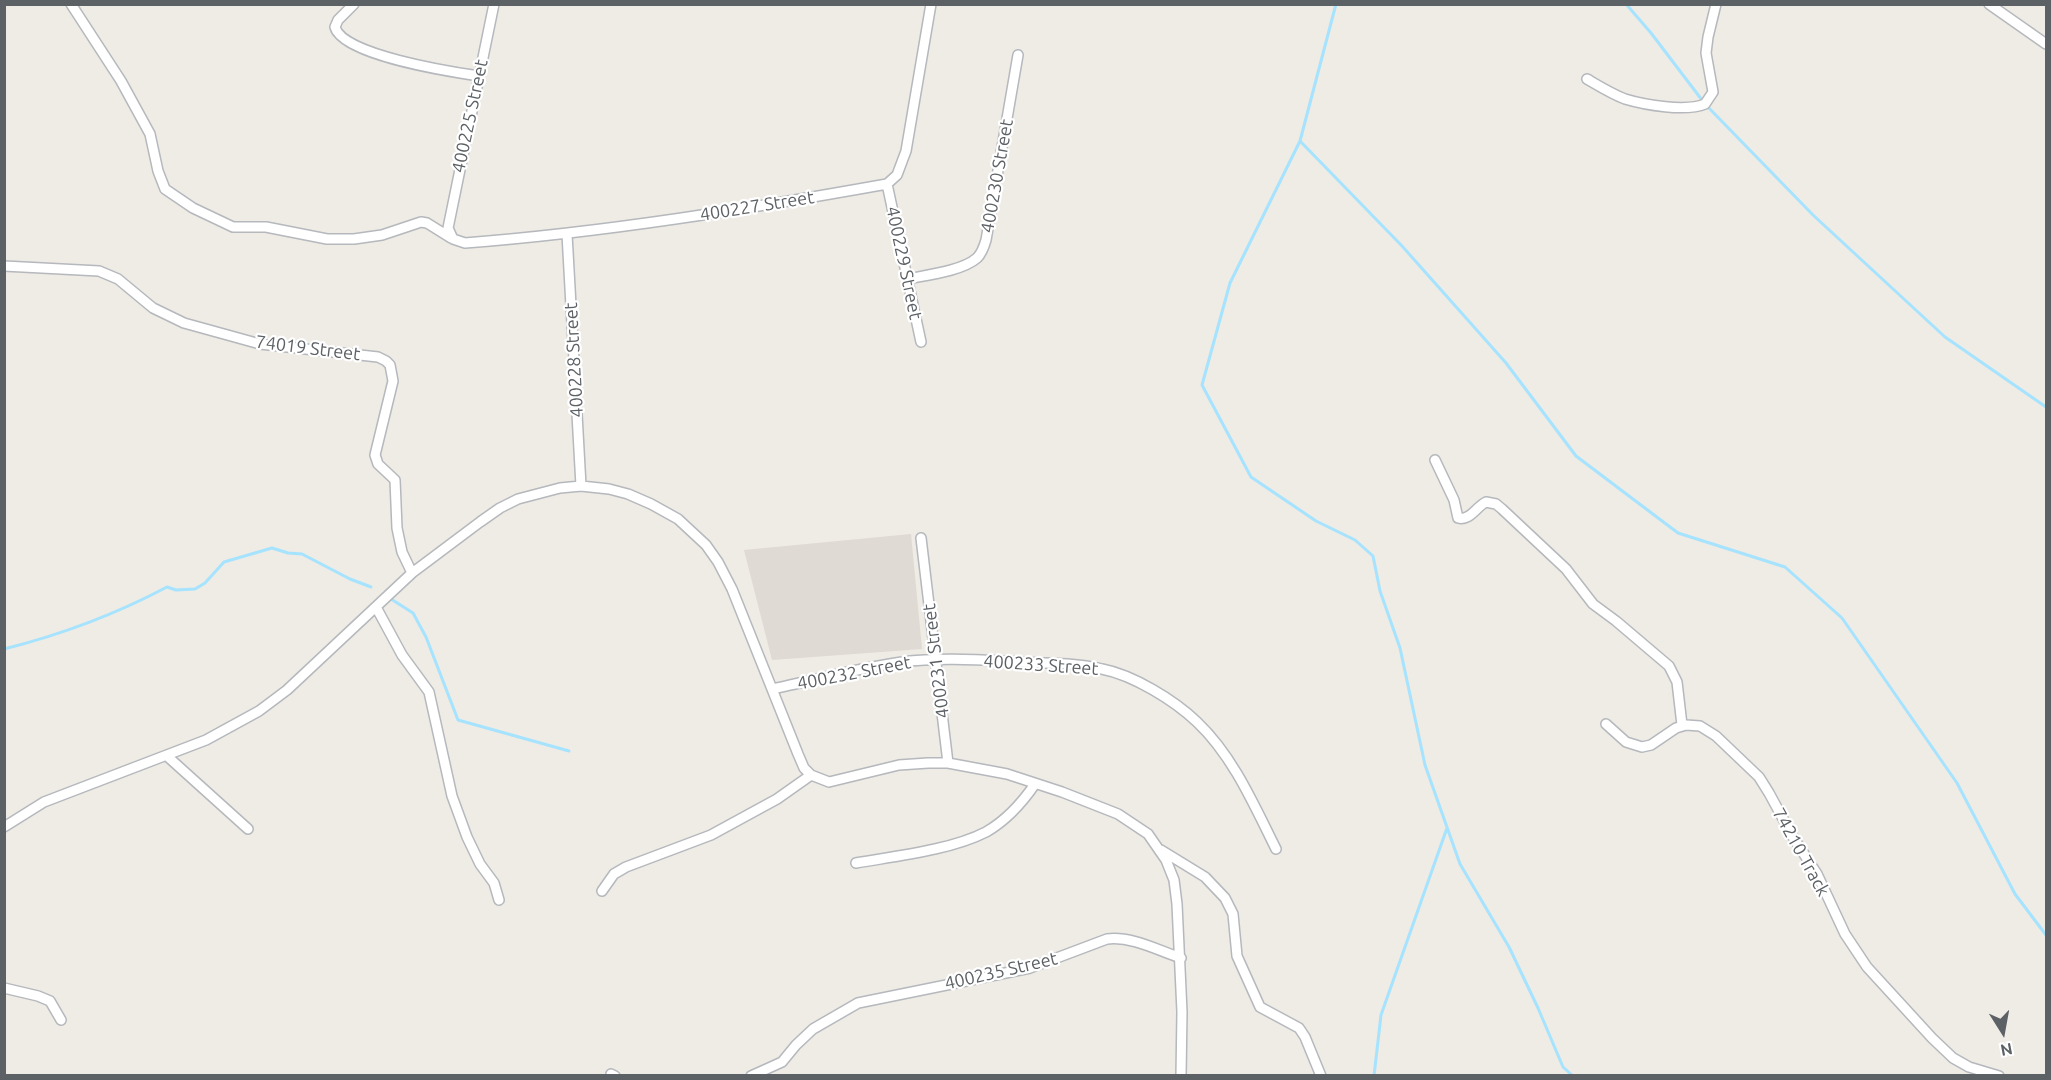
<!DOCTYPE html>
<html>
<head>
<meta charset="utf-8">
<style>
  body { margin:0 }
  #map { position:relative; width:2051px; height:1080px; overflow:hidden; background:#efebe5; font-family:Ubuntu,sans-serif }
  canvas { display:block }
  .frame { position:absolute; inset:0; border:6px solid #5c6165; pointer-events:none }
  .north { position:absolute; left:1973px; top:1002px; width:60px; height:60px; -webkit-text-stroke:4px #fff; paint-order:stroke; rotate:169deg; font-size:16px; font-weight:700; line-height:24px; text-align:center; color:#5c6165 }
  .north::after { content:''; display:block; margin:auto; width:21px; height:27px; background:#5c6165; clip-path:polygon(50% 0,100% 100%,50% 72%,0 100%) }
</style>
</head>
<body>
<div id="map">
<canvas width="2051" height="1080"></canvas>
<div class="frame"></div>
<div class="north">N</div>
</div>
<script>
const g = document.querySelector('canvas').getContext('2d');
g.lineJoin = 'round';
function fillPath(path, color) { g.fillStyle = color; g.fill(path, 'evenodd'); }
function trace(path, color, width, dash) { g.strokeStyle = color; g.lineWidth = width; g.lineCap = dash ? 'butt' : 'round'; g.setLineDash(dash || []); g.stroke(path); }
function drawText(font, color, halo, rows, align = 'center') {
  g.font = font + ' Ubuntu,sans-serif'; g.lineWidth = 4.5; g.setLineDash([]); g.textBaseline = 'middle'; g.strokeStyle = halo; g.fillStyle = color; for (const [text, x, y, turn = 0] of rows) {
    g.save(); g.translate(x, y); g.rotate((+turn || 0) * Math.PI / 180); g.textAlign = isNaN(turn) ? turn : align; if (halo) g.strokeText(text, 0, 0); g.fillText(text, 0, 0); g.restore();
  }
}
fillPath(new Path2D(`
  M911 534 922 649 772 660 744 550Z`), '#dfdad3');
trace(new Path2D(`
  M1336 4 1300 141 1230 283 1202 385 1251 477 1316 521 1355 540 1373 556 1380 591 1400 648 1425 765 1460 864 1509 947 1538 1008 1563 1067 1573 1076
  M1626 4 1651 33 1705 104 1813 215 1945 337 2046 407
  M1300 141 1402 246 1506 363 1576 456 1678 533 1785 567 1842 618 1957 783 2015 894 2046 935
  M391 599 413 613 426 637 458 720 569 751
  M4 649C60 635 116 614 167 587L176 590 195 589 205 583 224 562 272 548 288 553 302 554 350 579 371 587
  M1374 1076 1381 1015 1447 828`), '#a5e3ff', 3);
const minor = new Path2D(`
  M71 4 121 81 150 134 158 171 165 189 193 208 233 227H266L327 239H354L382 235 421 222 427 223 451 238
  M354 4 338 20 335 27C342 55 452 72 479 76
  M494 4 448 228 453 239 465 243C607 232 747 209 887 184L897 175 906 151 931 4
  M1989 4 2046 44
  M1587 79C1599 86 1612 94 1625 99 1645 105 1686 112 1705 104L1713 92 1706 53 1708 37 1716 4
  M887 184 921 342
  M567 234 581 486
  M4 266 99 271 118 279 153 308 184 323 260 344 378 357 386 361 390 365 393 381 375 455 378 464 395 480 397 528 402 552 412 573
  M907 279C927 275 962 271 977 258 982 253 984 247 986 240L1018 55
  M1435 460 1454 500 1458 518C1470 521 1476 507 1486 502L1496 504 1502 509 1566 569 1593 604 1616 621 1669 666 1677 682 1682 725
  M921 538 948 763
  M376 607 402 655 429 692 452 796 467 837 480 864 494 883 499 900
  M772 689C815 680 858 668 902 662 941 657 980 660 1020 662 1047 663 1076 663 1102 669 1133 675 1174 700 1197 722 1233 756 1254 805 1276 849
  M1606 724 1626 742 1642 747 1651 745 1676 728 1686 725 1700 726 1716 736 1759 777 1769 793 1793 837 1817 874 1845 934 1867 967 1932 1038 1953 1058 1969 1067 1999 1076
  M167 756 248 829
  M4 827 44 802 206 740 259 711 287 690 412 573 480 522 500 508 518 499 560 488 581 486 609 489 628 494 651 504 678 519 706 545 718 562 732 589 798 754 804 768 811 775 829 782 899 765 928 763H948L1007 774 1062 792 1118 814 1148 834 1166 860 1174 880 1177 904 1182 1012 1181 1076
  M1161 850 1205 877 1225 898 1233 914 1237 956 1260 1007 1299 1028 1305 1037 1321 1076
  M856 863C896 856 951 850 986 832 1007 820 1022 803 1035 784
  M602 891 614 874 626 867 711 835 777 799 811 775
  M4 988 38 996 50 1001 61 1020
  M611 1074 615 1076
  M751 1076 782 1062 796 1045 813 1029 858 1003 1030 968 1107 939C1132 936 1157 950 1181 958`);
trace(minor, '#b5b8bc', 12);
trace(minor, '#fff', 9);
drawText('18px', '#5c6165', '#fff', [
  ["400225 Street",470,116,-78],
  ["400230 Street",997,176,-80],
  ["400227 Street",757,206,-9],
  ["400229 Street",904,263,78],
  ["74019 Street",308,348,7],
  ["400228 Street",574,360,-93],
  ["400231 Street",936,661,-97],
  ["400233 Street",1041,665,4],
  ["400232 Street",854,673,-11],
  ["74210 Track",1801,852,61],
  ["400235 Street",1001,971,-13]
]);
</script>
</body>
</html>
